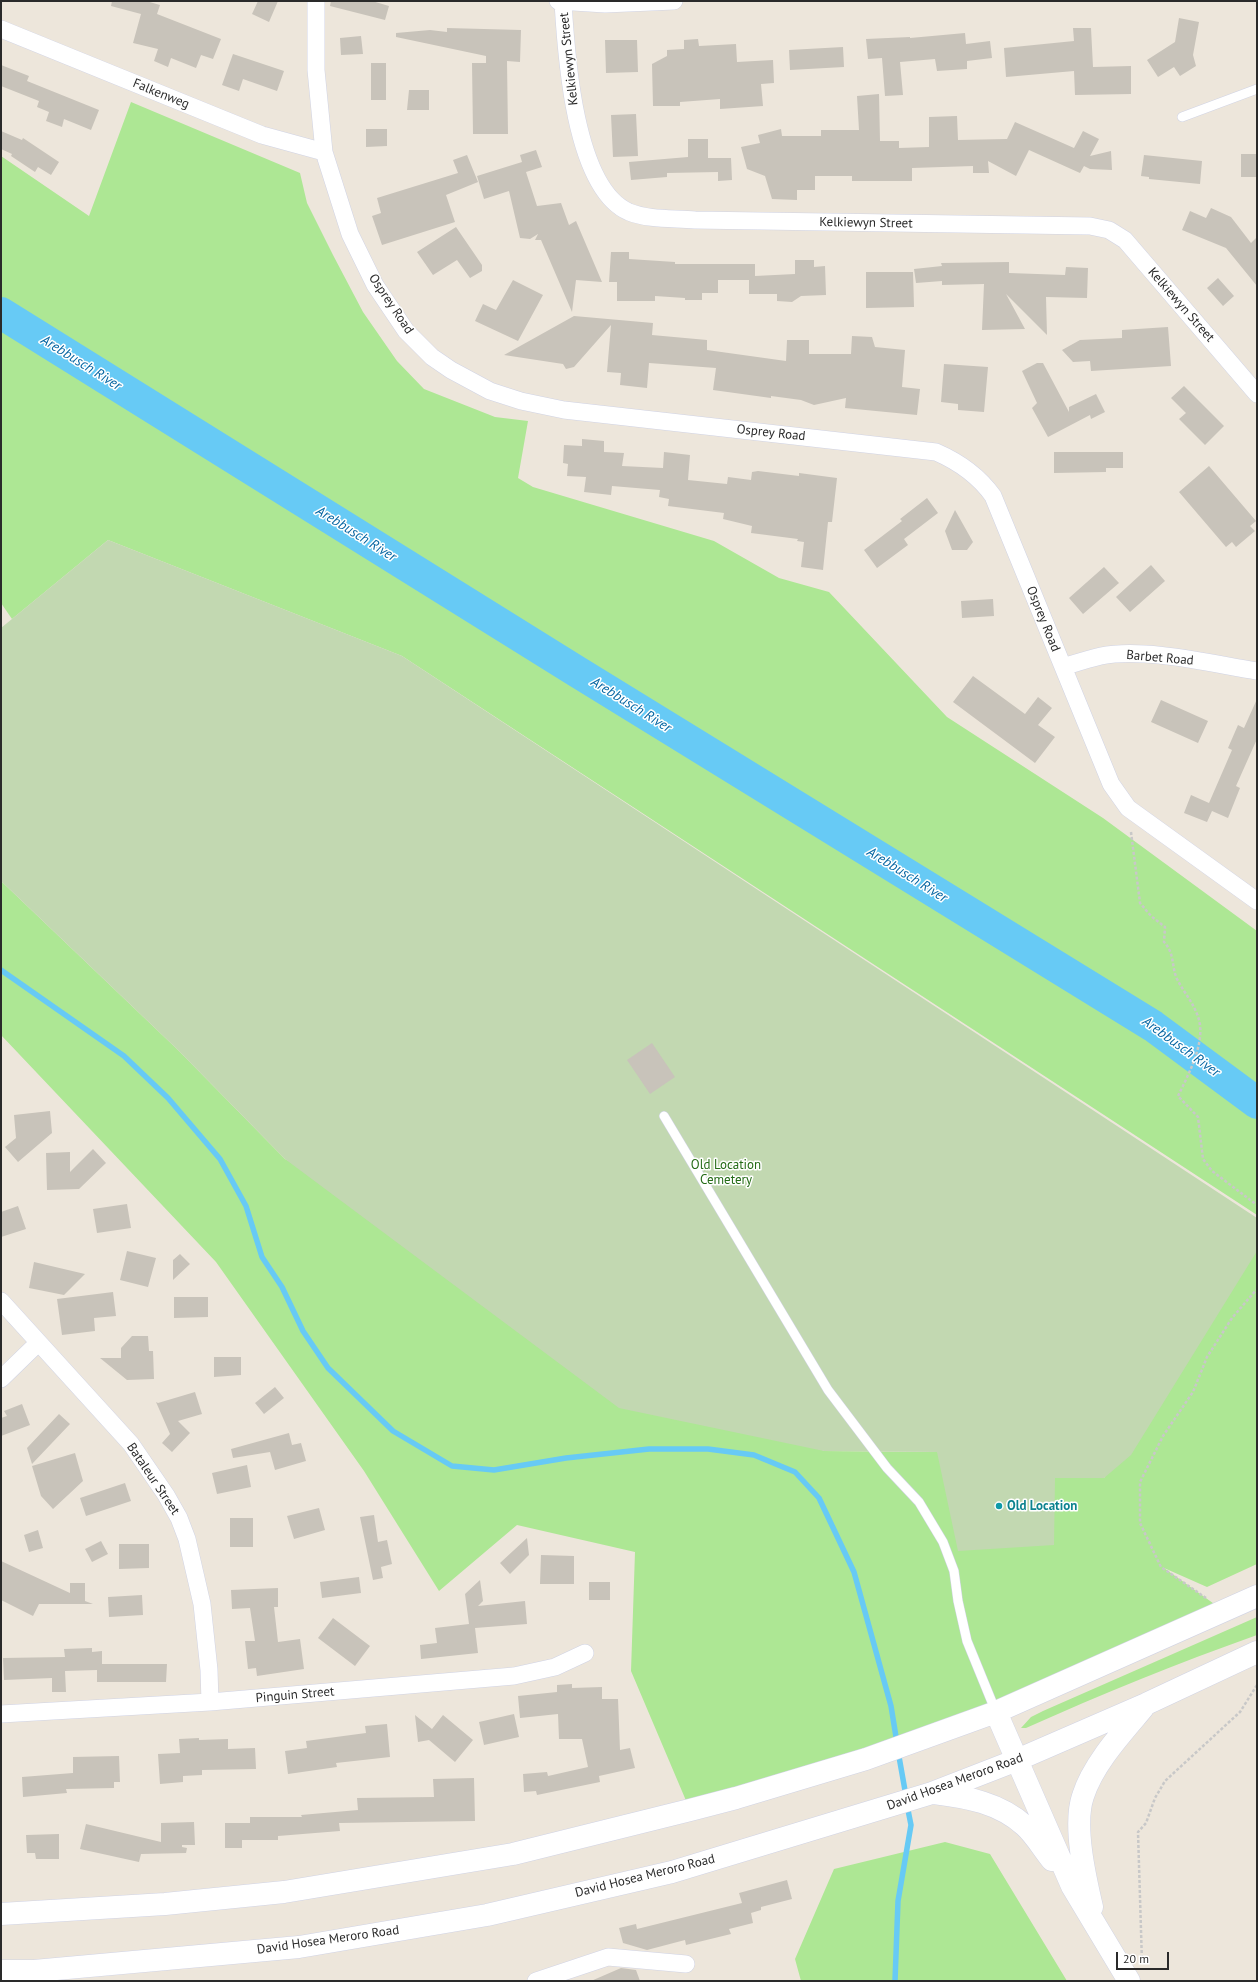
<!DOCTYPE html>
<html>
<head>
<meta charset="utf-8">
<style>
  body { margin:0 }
  #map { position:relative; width:1258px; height:1982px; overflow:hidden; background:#ede6db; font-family:"PT Sans",sans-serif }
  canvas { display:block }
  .frame { position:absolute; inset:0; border:2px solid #2a2a2a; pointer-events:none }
  .scale { position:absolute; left:1116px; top:1952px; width:53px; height:18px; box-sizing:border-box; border:2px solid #2a2a2a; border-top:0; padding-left:5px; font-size:12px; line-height:14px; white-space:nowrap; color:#2a2a2a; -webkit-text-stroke:3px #fff; paint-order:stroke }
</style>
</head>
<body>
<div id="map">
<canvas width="1258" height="1982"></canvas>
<div class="frame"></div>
<div class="scale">20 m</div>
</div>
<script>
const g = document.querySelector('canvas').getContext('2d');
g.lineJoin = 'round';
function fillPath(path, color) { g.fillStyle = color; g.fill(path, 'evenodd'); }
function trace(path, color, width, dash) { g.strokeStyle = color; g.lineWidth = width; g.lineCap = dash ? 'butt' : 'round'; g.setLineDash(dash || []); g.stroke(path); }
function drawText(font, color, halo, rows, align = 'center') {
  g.font = font + ' "PT Sans",sans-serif'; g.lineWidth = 3; g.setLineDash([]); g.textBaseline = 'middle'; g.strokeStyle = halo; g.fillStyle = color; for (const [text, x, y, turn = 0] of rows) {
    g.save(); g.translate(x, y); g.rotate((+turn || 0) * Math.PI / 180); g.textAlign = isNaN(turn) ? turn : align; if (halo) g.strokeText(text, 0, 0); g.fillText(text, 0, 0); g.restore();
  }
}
fillPath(new Path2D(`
  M131 102 300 173 307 203 333 255 363 312 397 361 424 389 495 417 528 421 518 478 533 487 714 541 779 578 829 592 947 717 1103 818 1257 931V1215L402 656 108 540 12 619 1 603V156L89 216Z
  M1 881 178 1050 285 1159 824 1451 937 1452 1055 1478H1104L1257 1248V1564L1207 1587 1164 1568 1224 1611 996 1712 690 1810 631 1671 635 1552 517 1525 439 1591 364 1471 216 1262 1 1035Z
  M1257 1617V1635C1178 1663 1102 1694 1026 1728H1021L1031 1717 1043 1711Z
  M945 1842 990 1854 1067 1981H801L795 1959 834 1869Z`), '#ade794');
fillPath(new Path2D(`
  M108 540 402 656 1257 1218V1251L1131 1455 1104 1478H1055L1054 1545 958 1551 937 1452 824 1451 619 1408 285 1159 178 1050 1 881V628Z`), '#c2d8b1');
trace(new Path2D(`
  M1 970 124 1056 168 1098 220 1159 246 1206 262 1257 282 1287 303 1331 328 1368 393 1431 452 1466 494 1470 566 1458 649 1449H708L754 1455 795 1472 819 1498 854 1572 891 1706 897 1743
  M898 1751 906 1796
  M895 1981 898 1901 911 1825 907 1805`), '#67caf5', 5.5);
trace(new Path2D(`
  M1 313 576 671 1153 1026 1257 1103`), '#67caf5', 32);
fillPath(new Path2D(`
  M112 1H146L160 5 157 14 221 39 213 59 201 55 196 68 171 58 168 67 154 61 158 49 133 43 141 14 111 6Z
  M258 1H278L269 22 252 14Z
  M331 1H372L389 6 385 20 330 6Z
  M1179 18 1199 22 1193 55 1196 66 1180 76 1174 67 1158 77 1147 60 1175 42Z
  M447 28 521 30 520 62 507 61 508 134H473L472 63H486V56L396 37V33L430 30 447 32Z
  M1073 28H1091L1093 67 1131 66V94L1075 95 1074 71 1006 77 1004 48 1074 41Z
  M965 33 966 44 990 41 992 58 967 61V69L937 71 935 59 900 62 903 95 885 96 882 58 868 59 866 39 910 37V38Z
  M361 36 363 54 341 55 340 38Z
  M698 39 699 46 736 44 737 62 773 60 774 83 761 84 763 106 720 109V99L680 102V106H653L652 64 667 56V50L684 49V40Z
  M605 40H637L638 72 606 73Z
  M843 47 844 67 790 70 789 50Z
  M233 54 284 71 277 91 243 79 239 91 222 85Z
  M371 63H386V100H371Z
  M1 65 29 76 27 81 99 110 91 130 64 119 62 127 46 121 49 112 37 107 39 101 1 86Z
  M409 90H429V110H407Z
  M879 94 880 141H899V148L929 147V117L957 116 958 140 1007 139 1015 122 1074 148 1083 131 1099 139 1090 156 1111 151 1112 170 1090 169 1084 166 1080 173 1029 150 1016 176 988 161 989 173H973V166L912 168V181H852V176H815V190H797V200L772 199 765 176 747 169 741 147 760 143 758 135 781 129 782 136H821V130H859L857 96Z
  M636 114 638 156 613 157 611 115Z
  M366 129H387V146L366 147Z
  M1 131 22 140 23 138 59 162 51 175 38 167 35 172 11 156 12 154 1 149Z
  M688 139H708V158H731L732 180 718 181V172L667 173V177L631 180 629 162 688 157Z
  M536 150 542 167 526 172 537 206 561 203 569 225 576 221 602 282 576 280 572 312 541 240H535L538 234 530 239 520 238 509 191 484 199 477 176 522 162 520 155Z
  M1241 154H1257V177H1241Z
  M467 155 478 182 446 195 455 222 382 245 372 216 381 213 377 198 458 173 453 160Z
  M1144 155 1202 161 1200 184 1149 179V177L1141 176Z
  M1211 208 1231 217 1251 243 1257 237V286L1226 248 1182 230 1190 211 1206 218Z
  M456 227 482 265V271L470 278 457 260 433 275 417 252Z
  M611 252H629V259L675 262V264H755V276L795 274V260H814V267L825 266 826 295 801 296 792 302 777 301V294H749V280H718V293H702V300H685V298L655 296V301H617V282H609Z
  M1009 262V273L1065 275 1066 267 1088 268 1087 298 1046 297 1047 335 1006 294 1025 329 982 330 984 284 942 285V281L916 283 914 269 942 266 941 263Z
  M866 272H913L914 307 866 308Z
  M1218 278 1234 296 1223 306 1207 288Z
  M513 280 543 295 518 341 475 321 483 304 496 310Z
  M574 316 653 323 652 335 707 340V350L786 361 787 340H809V354H851L852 336 872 337 875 347 905 350 902 387 920 389 917 415 845 408 846 398 814 405 801 400 771 396V398L713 390 716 368 649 363 647 388 620 385 621 373 607 372 611 325 574 367 566 369 563 364 504 355Z
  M1168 327 1171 366 1091 371 1090 361 1073 362 1062 350 1080 340 1122 338V330Z
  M1037 363H1043L1069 412V407L1096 394 1105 412 1091 419 1090 415 1048 437 1032 408 1037 403 1022 371Z
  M944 364 988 367 984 412 958 410V404L941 402Z
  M1184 386 1224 426 1205 445 1179 419 1186 413 1171 398Z
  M582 439 604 441V452L624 453 622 466 663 468 664 452 690 455 688 480 727 484 728 477 751 480 752 472 758 471 799 476V473L837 478 832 522H828L823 570 801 567 804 542 797 541 798 539 751 533 752 526 723 519 724 513 668 506 669 499 659 497 660 490 612 486 611 495 584 492 586 477 567 476 568 464 563 463 564 445 582 446Z
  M1054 452H1123V468H1106V472L1054 473Z
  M1209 466 1256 521 1250 526 1255 531 1236 547 1232 542 1226 547 1179 492Z
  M927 498 938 513 904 539 908 545 877 568 864 550 902 521 900 519Z
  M955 510 973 542 967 550H952L945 531Z
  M1151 565 1165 581 1130 612 1116 597Z
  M1104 567 1119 583 1083 614 1069 598Z
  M993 599 994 616 962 618 961 601Z
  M973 676 1025 714 1038 697 1052 708 1038 725 1055 737 1035 763 953 702Z
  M1257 699V739L1236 786 1240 788 1228 818 1212 811 1207 822 1184 813 1191 795 1209 803 1232 750 1228 748 1238 725 1244 728Z
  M1161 700 1208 721 1198 743 1151 722Z
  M652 1043 675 1077 650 1094 627 1060Z
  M50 1111 52 1133 18 1162 5 1147 16 1138 14 1115Z
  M93 1149 106 1163 79 1189 47 1190 46 1153 70 1152V1172Z
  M127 1204 131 1228 97 1233 93 1209Z
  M18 1206 26 1229 1 1237V1212Z
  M127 1251 156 1258 148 1287 120 1280Z
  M180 1254 190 1264 173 1280V1260Z
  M34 1262 85 1274 64 1295 29 1288Z
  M113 1292 116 1316 94 1318 95 1331 62 1335 57 1299Z
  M174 1297H208V1317L174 1318Z
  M132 1336H148L149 1351H153L154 1379 127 1380 100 1358H121V1348Z
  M214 1357H241V1375L214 1377Z
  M275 1387 284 1398 264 1414 255 1403Z
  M195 1392 202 1414 178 1421 190 1433 172 1452 162 1443 170 1434 156 1402 158 1403Z
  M22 1404 30 1425 1 1436V1418L7 1416 4 1411Z
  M59 1414 70 1424 32 1464 27 1448Z
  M289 1433 292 1445 301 1443 306 1461 275 1470 270 1452 233 1458 231 1449Z
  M75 1453 83 1481 53 1509 41 1496 32 1466Z
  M247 1465 251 1487 217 1494 212 1473Z
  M125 1483 131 1501 86 1516 80 1498Z
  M319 1508 325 1530 294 1539 287 1516Z
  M374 1515 378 1542 387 1540 392 1564 381 1567 383 1578 373 1580 360 1517Z
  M230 1518H253V1547H230Z
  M38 1530 43 1548 29 1552 24 1535Z
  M527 1538 529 1555 510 1574 500 1563Z
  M101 1541 108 1554 92 1562 85 1549Z
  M119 1544H149V1568L119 1569Z
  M541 1555 574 1556V1584H540Z
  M1 1561 70 1593V1583H85V1601L93 1604H39L33 1616 1 1600Z
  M359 1577 361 1593 322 1598 320 1582Z
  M480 1580 483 1601 478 1606 525 1601 527 1624 475 1628 478 1653 421 1659 420 1645 437 1643 435 1628 469 1624 465 1594Z
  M589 1582H610V1600H589Z
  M278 1588V1607H274L278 1642 300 1639 304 1669 257 1676 256 1668 248 1669 245 1641H255L250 1608 232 1609 231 1590Z
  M142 1595 143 1615 109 1617 108 1597Z
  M333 1618 370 1646 355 1666 318 1638Z
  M92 1648V1652L102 1651V1664H167L166 1682H97V1670L65 1671 66 1692H52V1678L4 1680 3 1658 65 1657 64 1649Z
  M572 1684V1688L602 1687V1699H618L620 1750 630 1748 635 1768 599 1776 600 1782 537 1795 536 1791 524 1792 523 1774 547 1772 548 1776 588 1767 582 1739H559L558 1714 520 1718 518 1696 557 1692V1685Z
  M514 1714 519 1737 484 1745 479 1722Z
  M415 1715 432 1729 443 1715 473 1740 455 1762 429 1740 418 1742Z
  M387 1724 390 1757 336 1763 337 1767 288 1774 285 1751 307 1748 306 1741 366 1733 365 1726Z
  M199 1738V1740L228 1739V1749L255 1748 256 1769 202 1770V1775L183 1776V1782L160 1784 158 1754 180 1753 179 1739Z
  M119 1756 120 1782H114V1788L66 1789 67 1793 23 1797 22 1777 73 1773V1757Z
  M474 1778 475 1821 339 1823 340 1831 278 1836V1840H242V1848H225V1823H250V1817H302L301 1815 358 1810 357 1798 434 1797 433 1779Z
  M194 1822 195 1845H182V1847L187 1848 186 1853 141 1854 139 1862 80 1849 86 1824 161 1842V1823Z
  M59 1834V1859H36L35 1853H27L26 1835Z
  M787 1880 792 1899 761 1907V1910L751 1913 753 1923 729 1929 731 1934 686 1945 685 1940 647 1950 623 1943 619 1928 636 1924 637 1929 742 1903 739 1893Z
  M621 1968 636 1970 640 1981H591Z`), '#c8c3ba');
const lane = new Path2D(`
  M1182 117 1257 89
  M664 1116 828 1390 887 1468 919 1502 943 1542 954 1571 958 1601 967 1641 996 1712`);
const street = new Path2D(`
  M316 1V70L324 152 350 234 375 285 406 331 432 357 451 370 490 391 521 401 564 410 936 452C959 462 978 475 993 496L1111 784 1128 808 1257 901
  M558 1 605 4 674 1
  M563 2C566 53 574 188 629 212 649 220 674 218 695 220L1090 226 1109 230 1125 240 1257 394
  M1 29 262 135 324 152
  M1063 667C1076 663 1088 659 1101 656 1144 647 1213 664 1257 671
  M1 1301 131 1444 166 1495 179 1518 187 1539 202 1604 209 1670 210 1702
  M1 1379 38 1343
  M1 1714 210 1702 514 1676 555 1667 585 1653
  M536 1981 608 1957 686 1964`);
const secondary = new Path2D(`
  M996 1712 1072 1886 1129 1981
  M934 1793C967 1797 1000 1803 1025 1826 1035 1835 1043 1849 1052 1860
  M1092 1907C1085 1877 1073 1825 1083 1796 1093 1764 1122 1733 1143 1708
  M1 1914 165 1904 284 1892 513 1854 690 1810 736 1798 866 1759 996 1712 1257 1596
  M1 1971H34L299 1947 487 1915 672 1872 932 1793 1017 1760 1146 1704 1257 1652`);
trace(lane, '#d0d3e4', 10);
trace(street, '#d0d3e4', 18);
trace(secondary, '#d0d3e4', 23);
trace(new Path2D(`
  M1131 832 1140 903 1151 916 1165 927 1164 942C1175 954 1171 965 1177 979 1183 991 1192 1001 1197 1014 1208 1039 1189 1073 1178 1096L1198 1117 1203 1159 1212 1171 1257 1205
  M1206 1598 1161 1567 1140 1523V1482L1163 1436 1193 1392 1207 1357 1232 1318 1257 1289
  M1142 1963 1138 1832 1146 1823 1155 1798 1165 1781 1240 1712 1257 1685`), '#c8c8c8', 2.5, [3, 2]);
trace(lane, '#fff', 9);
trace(street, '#fff', 17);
trace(secondary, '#fff', 22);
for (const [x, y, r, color] of [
  [999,1506,4,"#0f9aa8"]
]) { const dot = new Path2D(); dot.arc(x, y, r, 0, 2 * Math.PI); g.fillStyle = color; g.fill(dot); trace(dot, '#fff', 1.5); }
drawText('13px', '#2a2a2a', '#fff', [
  ["Kelkiewyn Street",569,59,-96],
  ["Falkenweg",161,94,22],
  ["Kelkiewyn Street",866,223,1],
  ["Osprey Road",391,304,56],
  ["Kelkiewyn Street",1181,305,49],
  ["Osprey Road",771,433,6],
  ["Osprey Road",1043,619,68],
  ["Barbet Road",1160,658,5],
  ["Bataleur Street",153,1479,56],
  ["Pinguin Street",295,1695,-5],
  ["David Hosea Meroro Road",955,1782,-20],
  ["David Hosea Meroro Road",645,1876,-14],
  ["David Hosea Meroro Road",328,1940,-8]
]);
drawText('13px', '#246b16', '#fff', [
  ["Old Location",726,1165],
  ["Cemetery",726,1180]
]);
drawText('bold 13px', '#0d838f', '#fff', [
  ["Old Location",1007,1506]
], 'left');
drawText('italic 14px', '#0666a2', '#fff', [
  ["Arebbusch River",81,363,32],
  ["Arebbusch River",356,534,32],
  ["Arebbusch River",631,705,32],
  ["Arebbusch River",907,875,32],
  ["Arebbusch River",1181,1047,36]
]);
</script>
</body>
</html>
